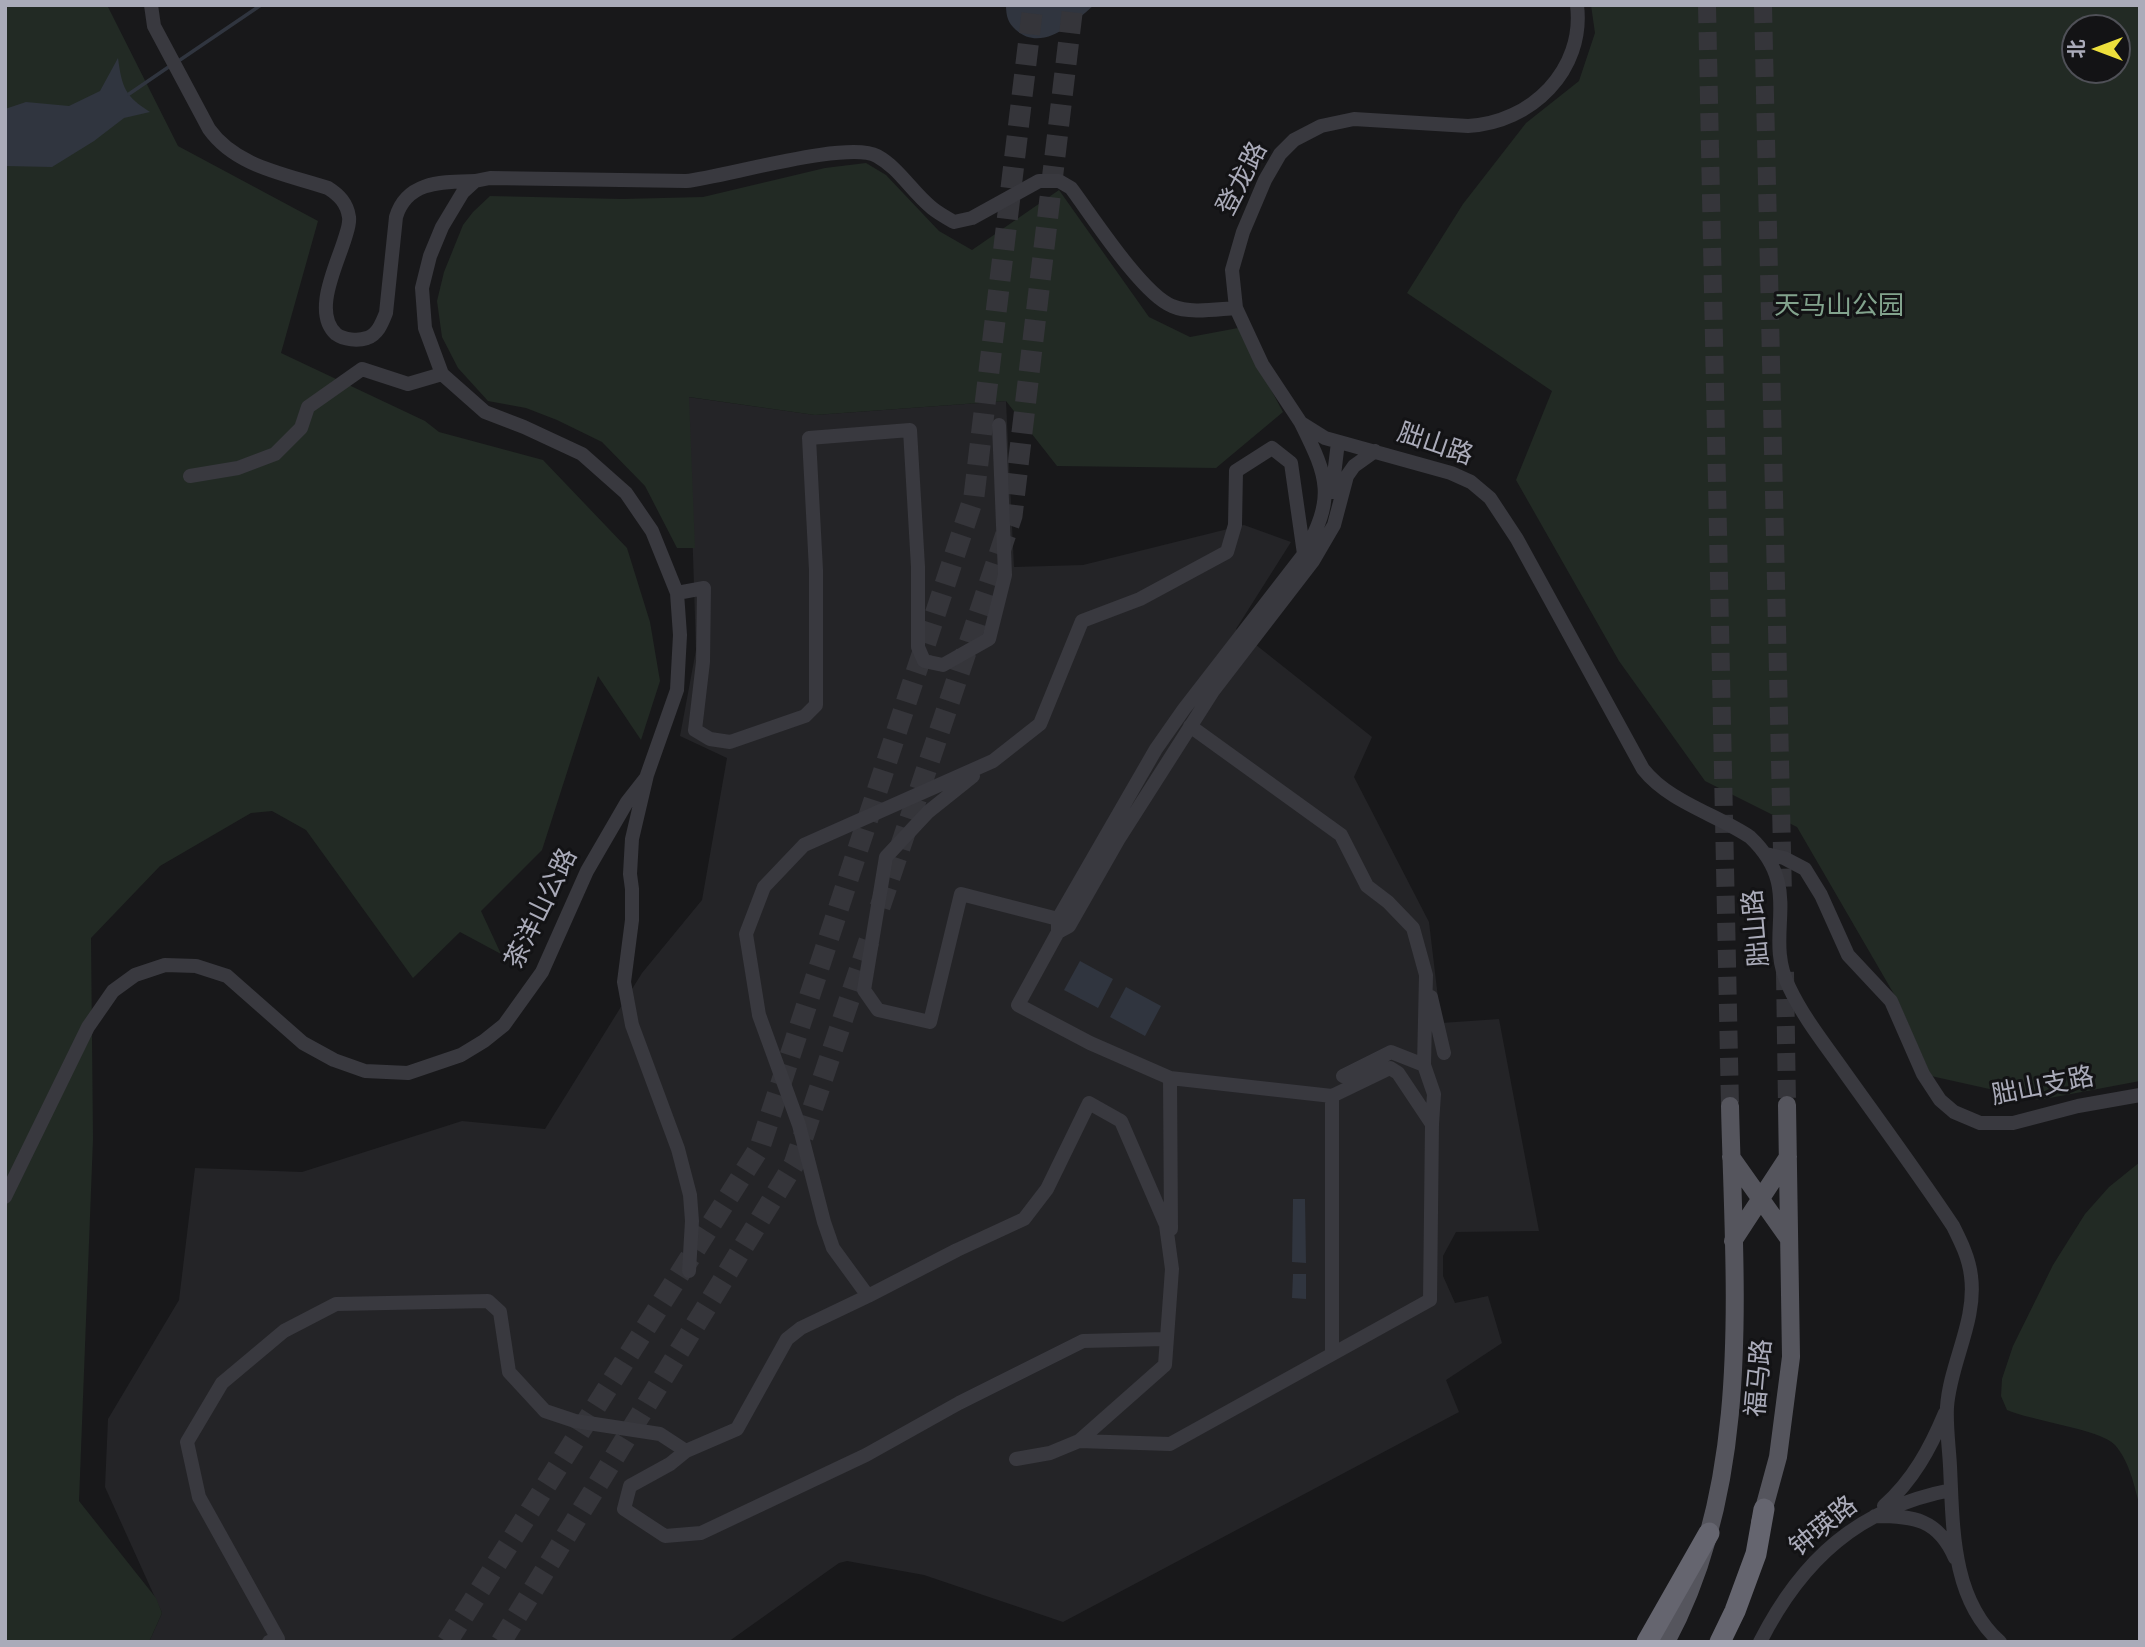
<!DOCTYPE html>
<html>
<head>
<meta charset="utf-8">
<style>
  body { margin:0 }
  #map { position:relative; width:2145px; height:1647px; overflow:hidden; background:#18181a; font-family:"Space Grotesk","Noto Sans SC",sans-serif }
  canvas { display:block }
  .frame { position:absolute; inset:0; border:7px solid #aaabb9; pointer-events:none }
  .north { position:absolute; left:2061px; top:14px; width:70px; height:70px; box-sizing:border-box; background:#131315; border:2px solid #4f5057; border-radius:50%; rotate:270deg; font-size:19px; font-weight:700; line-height:28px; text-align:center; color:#aaabb9 }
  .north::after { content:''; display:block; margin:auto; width:24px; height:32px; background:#eddf3c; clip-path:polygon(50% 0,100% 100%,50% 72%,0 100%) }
</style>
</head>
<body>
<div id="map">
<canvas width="2145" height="1647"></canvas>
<div class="frame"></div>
<div class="north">北</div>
</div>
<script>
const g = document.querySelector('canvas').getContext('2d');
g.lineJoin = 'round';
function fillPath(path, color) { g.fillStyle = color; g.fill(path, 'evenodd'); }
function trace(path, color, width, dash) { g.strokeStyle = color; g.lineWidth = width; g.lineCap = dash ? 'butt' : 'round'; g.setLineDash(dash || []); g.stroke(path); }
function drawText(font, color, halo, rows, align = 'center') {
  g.font = font + ' "Space Grotesk","Noto Sans SC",sans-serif'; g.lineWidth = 6; g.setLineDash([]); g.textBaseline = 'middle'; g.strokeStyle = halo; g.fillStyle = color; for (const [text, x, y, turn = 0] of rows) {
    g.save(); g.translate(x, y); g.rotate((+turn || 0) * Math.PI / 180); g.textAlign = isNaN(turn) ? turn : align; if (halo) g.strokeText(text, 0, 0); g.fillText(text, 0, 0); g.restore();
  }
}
fillPath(new Path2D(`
  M688 397 815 415 1006 401 1014 567 1083 565 1244 525 1291 542 1236 629 1372 737 1354 777 1429 922 1441 1023 1499 1019 1539 1231 1456 1232 1443 1256V1276L1455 1303 1488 1296 1502 1343 1446 1380 1459 1412 1063 1622 924 1575 847 1561 839 1563 728 1642H149L162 1613 105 1487 108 1419 179 1300 195 1168 302 1172 462 1121 545 1129 642 973 702 900 727 758 680 736 696 650Z`), '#242427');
fillPath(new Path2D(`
  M5 5H107L178 146 318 221 281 353 425 421 439 432 543 460 627 548 650 622 660 681 641 740 598 676 542 850 481 911 501 954 460 932 413 978 306 830 272 811 251 813 160 866 91 938 93 1139 79 1501 156 1598 162 1613 149 1642H5Z
  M1591 5H2140V1081L2039 1100 1931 1076 1898 1001 1797 827 1705 781 1619 661 1516 480 1552 391 1407 293 1463 204 1526 123 1579 81 1595 33ZM2075 28H2117V70H2075Z
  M866 163 886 175 939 231 972 250 1059 190 1149 317 1190 337 1238 328 1283 412 1216 468 1057 466 1006 401 815 415 689 397 695 548H677L645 486 602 442 557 420 526 408 488 401 458 368 442 337 437 301 444 272 463 225 473 212 490 196 622 199 703 197 825 168Z
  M2140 1162V1506C2134 1486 2130 1462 2115 1445 2100 1429 2032 1421 2007 1410L2001 1396 2002 1379 2013 1346 2053 1265 2085 1214 2109 1187Z`), '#222a24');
fillPath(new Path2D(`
  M1006 5H1094C1074 23 1042 53 1016 30 1008 23 1006 16 1006 5Z
  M118 58C122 88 125 96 150 112L124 118 94 141 52 167 5 166V109L26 102 69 106 100 91Z
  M1080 961 1113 979 1098 1008 1064 990Z
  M1126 987 1161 1006 1145 1036 1110 1017Z
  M1293 1199H1305L1306 1263 1292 1262Z
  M1293 1274H1306V1299L1292 1298Z`), '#30353f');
trace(new Path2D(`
  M177 62 261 5
  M129 94 170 66`), '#30353f', 3.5);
trace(new Path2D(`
  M1707 5 1730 1106
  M1763 5 1783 895
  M1785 972 1787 1105`), '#35353a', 18, [18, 9]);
trace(new Path2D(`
  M880 907 1012 516 1073 5
  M447 1642 760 1147 974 496 1033 5
  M501 1642 794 1164 870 938`), '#35353a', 21, [21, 10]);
trace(new Path2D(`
  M151 5 154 26 209 129C236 167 286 174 328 188 339 195 347 203 349 217 350 224 347 231 345 238 337 265 312 312 336 334 344 340 358 341 367 338 378 334 382 323 386 313L396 217C407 180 444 182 475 181
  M1577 5C1585 70 1531 123 1468 126L1354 119 1321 126 1294 140 1280 154 1265 180 1243 232 1232 270 1236 308 1262 364 1301 423 1325 438 1451 473 1471 482 1490 498 1517 539 1643 769C1669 802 1716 814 1750 837 1806 890 1762 932 1789 987 1804 1019 1828 1048 1848 1077 1883 1126 1919 1175 1953 1226 1961 1242 1969 1258 1971 1276 1977 1321 1950 1363 1947 1407 1946 1427 1949 1447 1950 1466 1953 1526 1951 1599 2000 1642
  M1301 423C1329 479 1335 497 1304 554L1184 709 1156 749 1058 919V932L1069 926 1118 840 1213 691 1313 561 1334 525 1347 476 1354 466 1375 451
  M190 476 238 468 275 454 301 428 308 407 362 369 408 384 442 374
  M1332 492 1338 442
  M677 593 704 588 703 662 695 730 710 739 730 742 805 716 816 705V570L809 438 910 430 918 567V647L924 661 943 665 989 639 1005 575 999 425
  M1190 726 1341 835 1367 886 1388 902 1413 928 1426 975 1424 1065
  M973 776 928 812 886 857 864 990 878 1010 930 1022 961 894 1058 919
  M1766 854 1784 858 1805 869 1821 895 1848 955 1891 1001 1923 1074 1940 1100 1954 1112 1980 1123H2013L2078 1106 2140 1095
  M1058 932 1018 1005 1090 1043 1170 1078 1332 1096 1390 1068 1398 1073 1432 1124 1430 1300 1170 1444 1079 1441
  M1431 997 1444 1053
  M1343 1076 1391 1052 1424 1065 1434 1094 1432 1124
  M1170 1078 1171 1229
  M5 1197 88 1027 113 991 135 975 165 965 196 966 227 976 303 1043 334 1060 365 1071 408 1073 461 1055 484 1041 504 1025 542 972 587 871 627 802 645 779
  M689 1271 692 1221 690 1195 678 1149 632 1025 624 982 632 920V889L630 874 632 839 647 775 677 690 680 635 677 593 652 531 626 493 582 454 524 427 485 412 442 374 425 328 422 288 430 256 442 227 463 192 475 181 490 178 686 181C724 177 848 140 877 156 899 168 912 192 932 208 938 213 947 218 954 222L972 218 1039 181H1059L1071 188C1092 216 1142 294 1172 306 1190 314 1217 309 1236 308
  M868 1296 801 1328 787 1339 737 1429 686 1451 670 1464 630 1486 624 1509 665 1536 701 1533 866 1455 959 1403 1083 1341 1165 1339
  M1332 1354V1096
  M1016 1459 1050 1453 1079 1441 1165 1365 1172 1269 1166 1225 1121 1121 1089 1103 1047 1189 1024 1219 957 1250 868 1296 833 1248 824 1222 799 1125 759 1015 746 934 764 887 804 845 993 761 1040 724 1082 621 1140 599 1227 552 1235 525 1236 471 1272 448 1291 463 1304 554 1313 561
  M1884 1506C1913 1480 1930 1449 1945 1413
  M1875 1516C1914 1516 1938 1519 1955 1558
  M269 1642 278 1639 199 1497 187 1442 222 1383 284 1331 336 1304 488 1301 500 1312 509 1372 545 1411 575 1421 660 1434 686 1451
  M1760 1642C1802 1559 1859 1508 1951 1490`), '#39393f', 14);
trace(new Path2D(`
  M1731 1157 1789 1239
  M1733 1241 1788 1157
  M1760 1523 1778 1457 1791 1357 1787 1105
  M1666 1642C1754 1479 1734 1284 1730 1106`), '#55555d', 18);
trace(new Path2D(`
  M1647 1642 1709 1533
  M1720 1642 1735 1611 1756 1554 1764 1509`), '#65656f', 21);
drawText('26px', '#aaabb9', '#131315', [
  ["登龙路",1243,179,-63],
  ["胐山路",1435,445,19],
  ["茶洋山公路",542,909,-64],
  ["胐山路",1757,928,-95],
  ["胐山支路",2043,1087,-11],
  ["福马路",1760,1378,-85],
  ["钟瑛路",1824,1527,-39]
]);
drawText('26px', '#82a38d', '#131315', [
  ["天马山公园",1839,307]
]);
</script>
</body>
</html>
